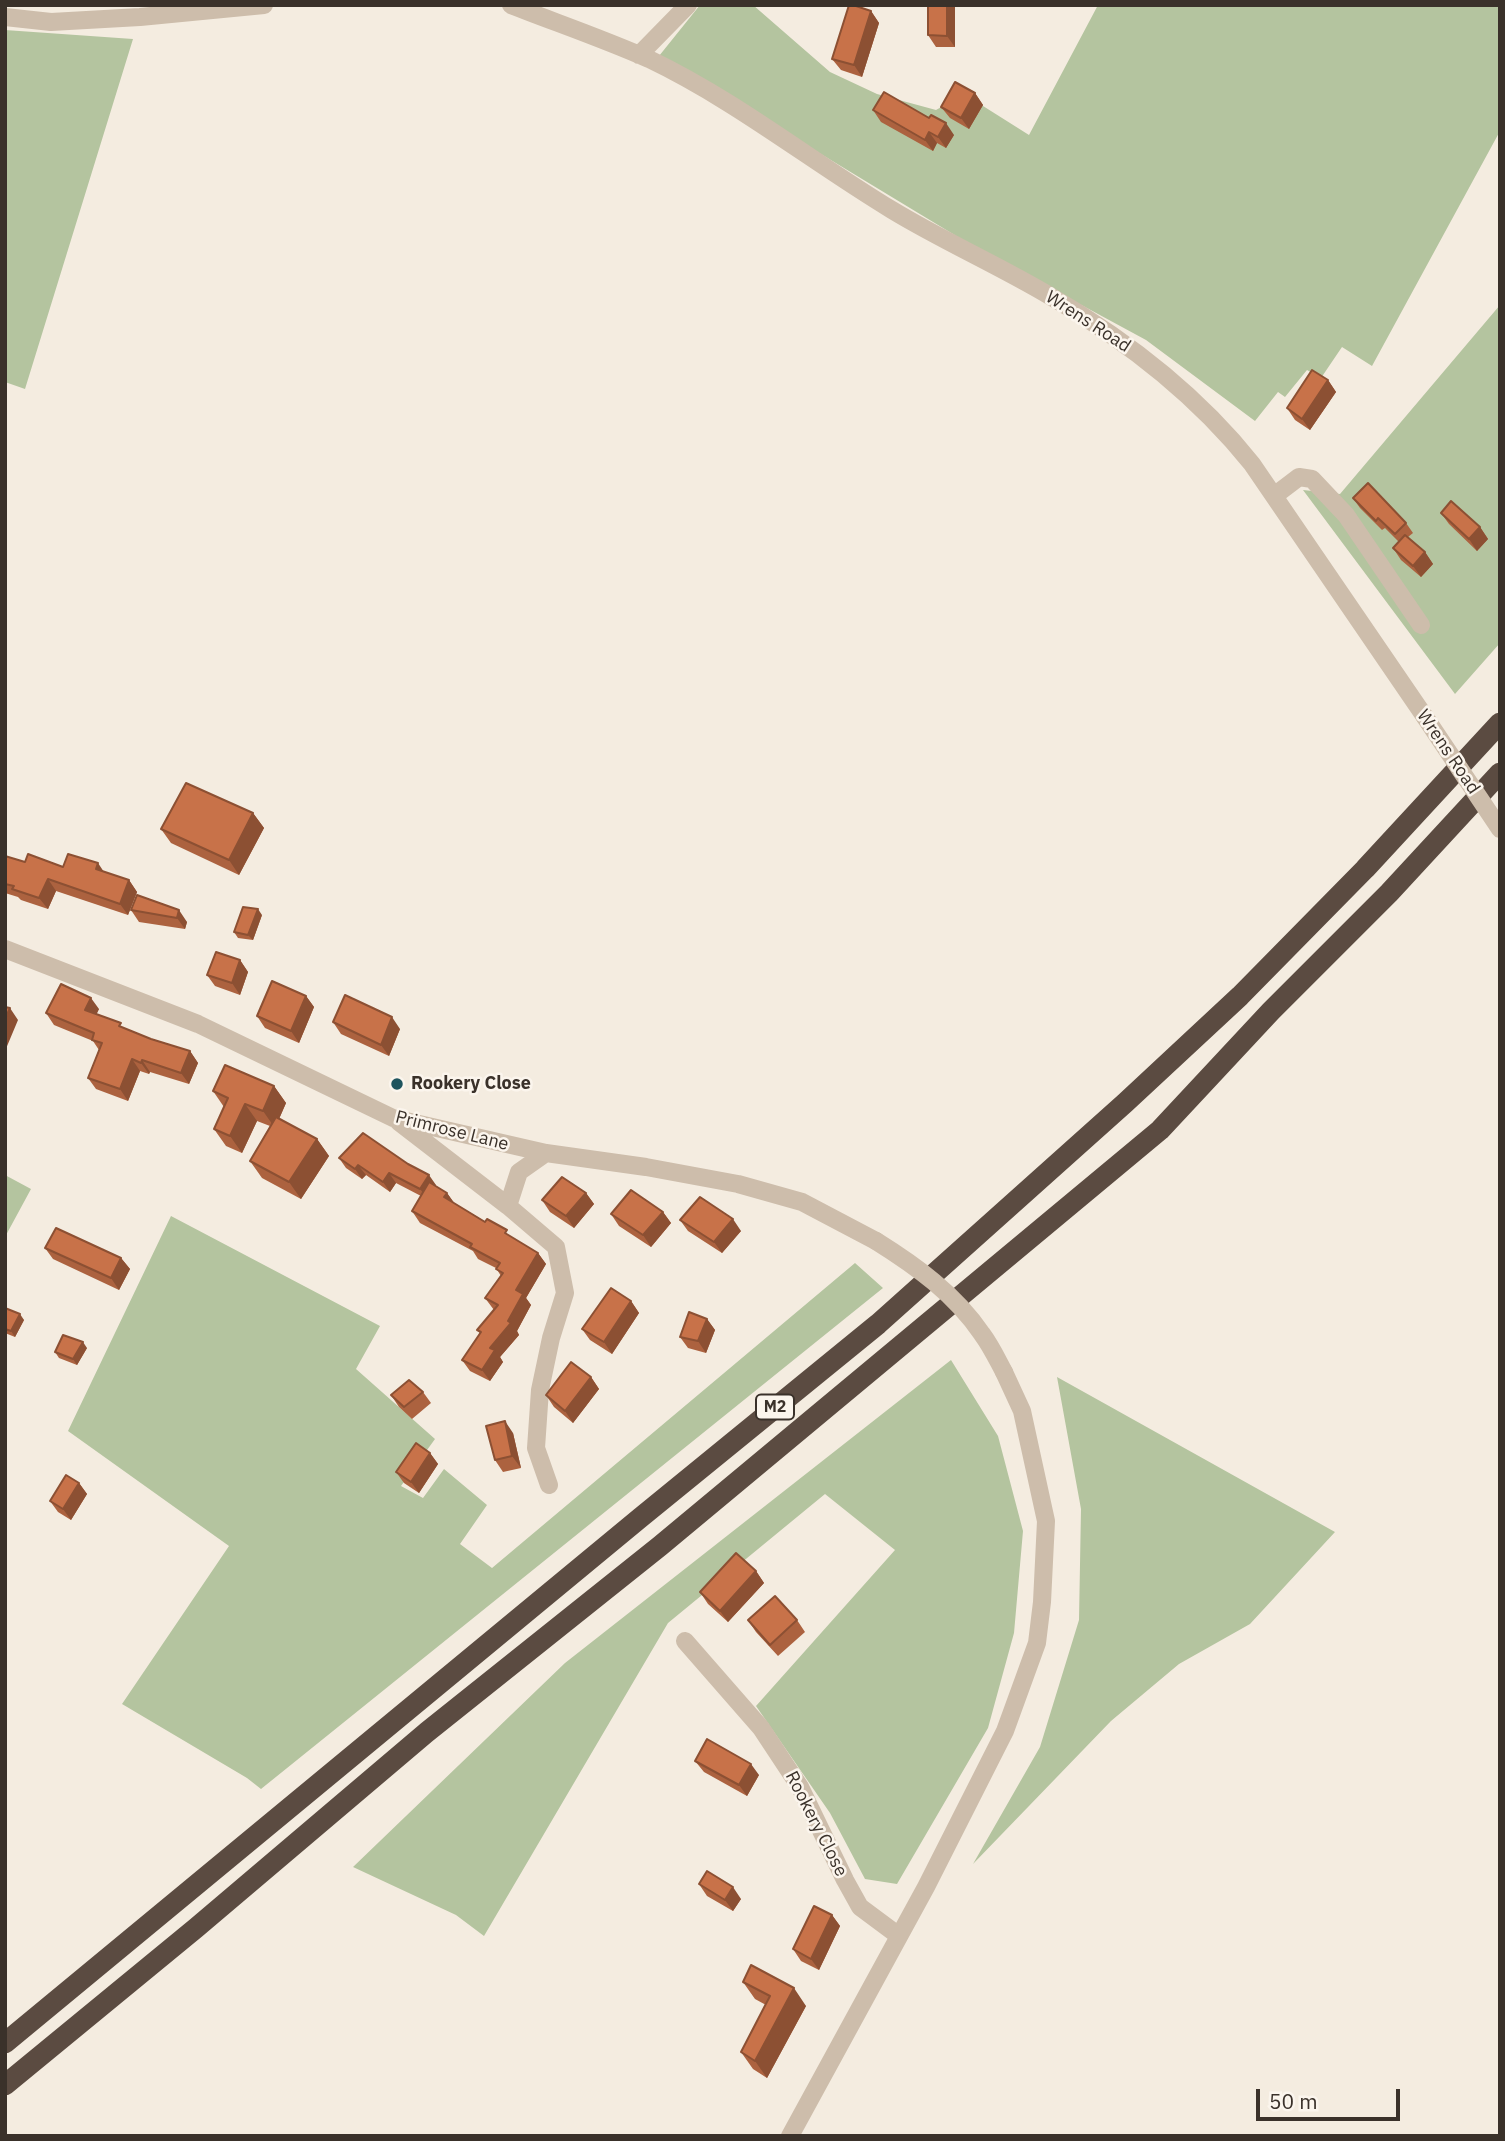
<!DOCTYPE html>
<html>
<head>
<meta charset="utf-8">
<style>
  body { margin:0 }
  #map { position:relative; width:1505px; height:2141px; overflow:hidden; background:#f4ece0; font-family:"IBM Plex Sans",sans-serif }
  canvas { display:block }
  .frame { position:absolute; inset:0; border:7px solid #3a312a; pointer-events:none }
  .scale { position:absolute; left:1256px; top:2089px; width:144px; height:32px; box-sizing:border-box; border:4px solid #3a312a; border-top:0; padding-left:9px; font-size:21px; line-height:24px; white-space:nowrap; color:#3a312a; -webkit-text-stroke:5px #fbf5ed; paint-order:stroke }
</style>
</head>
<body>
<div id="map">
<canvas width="1505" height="2141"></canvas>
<div class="frame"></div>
<div class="scale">50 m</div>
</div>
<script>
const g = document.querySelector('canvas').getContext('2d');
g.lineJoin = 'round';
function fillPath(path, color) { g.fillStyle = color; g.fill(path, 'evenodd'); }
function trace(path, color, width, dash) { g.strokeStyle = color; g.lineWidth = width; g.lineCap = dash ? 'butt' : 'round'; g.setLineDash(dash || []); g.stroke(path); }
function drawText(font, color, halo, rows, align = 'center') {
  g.font = font + ' "IBM Plex Sans",sans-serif'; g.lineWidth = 5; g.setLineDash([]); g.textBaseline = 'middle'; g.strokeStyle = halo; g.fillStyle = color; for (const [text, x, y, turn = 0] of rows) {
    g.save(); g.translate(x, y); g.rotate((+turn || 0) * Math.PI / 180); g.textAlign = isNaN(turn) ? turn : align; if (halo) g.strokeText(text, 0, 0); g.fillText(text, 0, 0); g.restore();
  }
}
fillPath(new Path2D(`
  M700 5H753L830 72 877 94 936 110 964 94 1029 135 1098 5H1500V131L1372 366 1342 347 1321 378 1307 370 1285 397 1278 392 1255 421 1146 340 976 248 659 56Z
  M5 30 133 39 25 389 5 382Z
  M1500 305V643L1455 694 1303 490 1340 494Z
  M5 1175 31 1189 5 1237Z
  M171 1216 380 1326 356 1369 435 1439 401 1486 423 1498 444 1469 487 1505 460 1544 492 1568 855 1263 883 1288 261 1789 247 1778 122 1704 229 1546 68 1431Z
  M951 1360 998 1436 1023 1531 1014 1633 988 1728 897 1884 865 1879 830 1813 756 1706 895 1550 825 1494 668 1623 484 1936 456 1915 353 1867 565 1663Z
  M1057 1377 1335 1532 1250 1624 1179 1664 1111 1721 973 1864 1040 1747 1079 1620 1081 1509Z`), '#b4c49f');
trace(new Path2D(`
  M511 5C557 23 604 39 649 59 735 100 811 161 892 210 943 241 998 265 1050 296 1126 340 1197 395 1252 464L1425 717
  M5 17 51 22 140 17 264 5
  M639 55 688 5
  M1274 496 1299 477 1312 479 1346 515 1421 625
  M5 949 198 1024 393 1118 546 1153 646 1167 738 1184 802 1202 876 1241
  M399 1122 508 1206 556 1247 565 1293 551 1338 540 1390 536 1448 549 1485
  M508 1206 519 1172 546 1153
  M685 1641 761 1728 800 1787 845 1880 860 1907 899 1936
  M790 2136 926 1887 1005 1731 1037 1643 1042 1602 1046 1521 1022 1411 1004 1372`), '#cdbdab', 18);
trace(new Path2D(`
  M5 2043 640 1518 878 1324 1125 1103 1240 996 1365 869 1500 723
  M5 2085 196 1928 427 1732 660 1546 1160 1130 1271 1011 1389 893 1500 773`), '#5b4b41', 21);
trace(new Path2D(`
  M1425 717 1500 829
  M876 1241C916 1266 955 1294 982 1334 991 1346 997 1359 1004 1372`), '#cdbdab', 18);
fillPath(new Path2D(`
  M844 5H861L860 8 871 11 879 23 862 77 841 70 832 59 849 7Z
  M928 5H955V47H936L928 35Z
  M975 93 983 105 969 129 950 118 941 107Z
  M873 110 954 135 946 148 937 143 933 151 881 122Z
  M1328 380 1336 392 1310 430 1295 420 1287 408Z
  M1353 498 1406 523 1413 533 1408 537 1425 552 1433 564 1421 577 1401 560 1393 548 1399 542 1385 528 1382 530 1360 508Z
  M1441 513 1480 527 1488 539 1477 551 1449 524Z
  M253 813 264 828 239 875 171 843 161 829Z
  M5 856 25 862 63 867 103 872 129 880 137 892 128 915 56 891 48 909 21 900 18 897 5 893Z
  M137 895 187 922 185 929 139 922 131 910Z
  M262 915 253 940 238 938 234 932Z
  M240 960 248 972 240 995 215 986 207 975Z
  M306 996 314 1007 299 1043 265 1028 257 1016Z
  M99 1009 96 1014 124 1028 151 1039 190 1051 198 1063 189 1084 150 1072 149 1074 140 1071 128 1101 96 1089 88 1078 99 1050 93 1041 54 1025 46 1013Z
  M333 1022 400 1029 389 1056 341 1034Z
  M274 1086 286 1103 279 1119 317 1139 329 1156 301 1199 262 1178 250 1161 270 1126 257 1121 242 1153 226 1146 214 1129 224 1107 213 1091Z
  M339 1158 436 1185 435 1186 447 1193 454 1203 538 1253 546 1264 526 1298 531 1305 517 1331 519 1335 500 1357 503 1362 490 1381 470 1371 462 1360 480 1333 477 1330 494 1310 485 1298 501 1276 496 1268 478 1259 473 1251 420 1223 412 1211 421 1196 396 1183 390 1192 366 1175 362 1179 346 1168Z
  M586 1193 594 1204 574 1228 550 1212 542 1200Z
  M663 1212 671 1223 651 1247 619 1226 611 1214Z
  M680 1220 741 1231 722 1253 688 1231Z
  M45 1248 121 1258 130 1269 119 1290 53 1259Z
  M631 1301 639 1313 612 1354 590 1340 582 1329Z
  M5 1308 24 1320 15 1337 5 1333Z
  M707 1319 715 1330 706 1353 688 1348 680 1337Z
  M87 1348 77 1365 59 1358 55 1352Z
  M591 1377 599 1389 573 1423 554 1407 546 1395Z
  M423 1392 431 1403 412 1419 399 1407 391 1395Z
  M513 1433 521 1468 503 1472 495 1460Z
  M430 1453 438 1464 419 1493 404 1483 396 1472Z
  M79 1483 87 1494 71 1520 58 1512 50 1501Z
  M756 1571 764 1583 728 1622 708 1604 700 1592Z
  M748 1620H797L805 1632 778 1656 756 1632Z
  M695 1761 759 1775 747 1796 704 1772Z
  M699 1884 741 1899 733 1911 707 1896Z
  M832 1915 840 1926 819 1970 801 1961 793 1949Z
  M743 1982 806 2006 767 2078 753 2069 741 2052 766 2005 755 1999Z`), '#ac623f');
fillPath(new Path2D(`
  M947 5H955V47L947 36Z
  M871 11 879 23 862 77 854 65Z
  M975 93 983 105 969 129 961 118Z
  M946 123 954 135 946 148 938 137Z
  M929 132 937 143 933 151 925 140Z
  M1328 380 1336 392 1310 430 1302 419Z
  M1480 527 1488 539 1477 551 1469 539Z
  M1425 552 1433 564 1421 577 1413 566Z
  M253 813 264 828 239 875 229 860Z
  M98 863 106 875 96 869Z
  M48 879 56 891 48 909 39 898Z
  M129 880 137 892 128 915 120 904Z
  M258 909 262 915 253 940 248 935Z
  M179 910 187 922 185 929 177 918Z
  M240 960 248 972 240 995 232 983Z
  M306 996 314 1007 299 1043 291 1031Z
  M91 998 99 1009 93 1022 85 1010Z
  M10 1008 18 1020 5 1051V1019Z
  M392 1017 400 1029 389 1056 381 1045Z
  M190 1051 198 1063 189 1084 181 1073Z
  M132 1059 140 1071 128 1101 120 1089Z
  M142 1060 150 1072 149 1074 141 1063Z
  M274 1086 286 1103 275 1128 263 1111Z
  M245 1104 257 1121 242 1153 230 1136Z
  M317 1139 329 1156 301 1199 289 1182Z
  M358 1165 366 1175 362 1179 355 1169Z
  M389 1173 396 1183 390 1192 383 1182Z
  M429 1175 436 1185 428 1199 420 1189Z
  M447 1193 455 1204 444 1197Z
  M586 1193 594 1204 574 1228 566 1216Z
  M663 1212 671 1223 651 1247 643 1235Z
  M733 1219 741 1231 722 1253 714 1242Z
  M538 1253 546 1264 526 1298 531 1305 517 1331 519 1335 500 1357 503 1362 490 1381 482 1370 490 1348 508 1321 516 1290Z
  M121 1258 130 1269 119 1290 111 1278Z
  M631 1301 639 1313 612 1354 604 1342Z
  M20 1314 24 1320 15 1337 11 1331Z
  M707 1319 715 1330 706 1353 698 1341Z
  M83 1342 87 1348 77 1365 73 1359Z
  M591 1377 599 1389 573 1423 565 1411Z
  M505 1421 513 1433 521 1468 512 1456Z
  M430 1453 438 1464 419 1493 411 1482Z
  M79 1483 87 1494 71 1520 63 1509Z
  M756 1571 764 1583 728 1622 720 1611Z
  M751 1764 759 1775 747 1796 739 1785Z
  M733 1887 741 1899 733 1911 725 1900Z
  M832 1915 840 1926 819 1970 811 1959Z
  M794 1988 806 2006 767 2078 755 2061Z`), '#8c5033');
const building = new Path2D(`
  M849 5H853L871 11 854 65 832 59Z
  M928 5H947V36L928 35Z
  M955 82 975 93 961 118 941 107Z
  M884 92 929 118 931 115 946 123 938 137 929 132 925 140 873 110Z
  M1312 370 1328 380 1302 419 1287 408Z
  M1368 483 1406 523 1395 534 1378 518 1376 521 1353 498Z
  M1451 501 1480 527 1469 539 1441 513Z
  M1405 535 1425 552 1413 566 1393 548Z
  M186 783 253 813 229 860 161 829Z
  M28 854 63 867 68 854 98 863 96 869 129 880 120 904 48 879 39 898 12 889 14 886 5 884V856L25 862Z
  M137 895 179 910 177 918 131 910Z
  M243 907 258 909 248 935 234 932Z
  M216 952 240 960 232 983 207 975Z
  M272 981 306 996 291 1031 257 1016Z
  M61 984 91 998 85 1010 121 1023 119 1026 151 1039 190 1051 181 1073 142 1060 141 1063 132 1059 120 1089 88 1078 102 1043 92 1040 94 1033 46 1013Z
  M345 995 392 1017 381 1045 333 1022Z
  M5 1007 10 1008 5 1019Z
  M225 1065 274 1086 263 1111 245 1104 230 1136 214 1129 228 1098 213 1091Z
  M276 1117 317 1139 289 1182 250 1161Z
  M363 1133 408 1164 429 1175 420 1189 389 1173 383 1182 358 1165 355 1169 339 1158Z
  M562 1177 586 1193 566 1216 542 1200Z
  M429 1182 447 1193 444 1197 485 1222 487 1219 507 1230 505 1233 538 1253 516 1290 523 1294 508 1321 511 1323 490 1348 495 1350 482 1370 462 1360 481 1332 477 1330 498 1305 485 1298 503 1273 496 1269 500 1263 470 1247 472 1244 412 1211Z
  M631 1190 663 1212 643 1235 611 1214Z
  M700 1197 733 1219 714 1242 680 1220Z
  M56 1228 121 1258 111 1278 45 1248Z
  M611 1288 631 1301 604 1342 582 1329Z
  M5 1308 20 1314 11 1331 5 1329Z
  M689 1312 707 1319 698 1341 680 1337Z
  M63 1335 83 1342 73 1359 55 1352Z
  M571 1362 591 1377 565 1411 546 1395Z
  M409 1380 423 1392 404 1407 391 1395Z
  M505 1421 512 1456 495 1460 486 1426Z
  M416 1443 430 1453 411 1482 396 1472Z
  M66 1475 79 1483 63 1509 50 1501Z
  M736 1553 756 1571 720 1611 700 1592Z
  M775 1596 797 1620 770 1645 748 1620Z
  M707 1739 751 1764 739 1785 695 1761Z
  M707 1871 733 1887 725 1900 699 1884Z
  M814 1906 832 1915 811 1959 793 1949Z
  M751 1965 794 1988 755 2061 741 2052 770 1996 743 1982Z`);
fillPath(building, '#c87249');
trace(building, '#8c5033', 2);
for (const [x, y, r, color] of [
  [397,1084,7,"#1e545d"]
]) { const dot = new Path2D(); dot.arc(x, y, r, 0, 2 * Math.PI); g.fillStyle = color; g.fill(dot); trace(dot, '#fbf5ed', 2.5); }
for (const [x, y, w] of [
  [775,1407,38]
]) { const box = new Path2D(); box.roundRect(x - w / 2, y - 12.5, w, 25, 5); g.fillStyle = '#fbf5ed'; g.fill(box); trace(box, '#3a312a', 2); }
drawText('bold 16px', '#3a312a', null, [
  ["M2",775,1407]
]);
drawText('18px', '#3a312a', '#fbf5ed', [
  ["Wrens Road",1088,322,33],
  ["Wrens Road",1448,752,56],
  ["Primrose Lane",452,1131,14],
  ["Rookery Close",816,1824,63]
]);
drawText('bold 18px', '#3a312a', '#fbf5ed', [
  ["Rookery Close",411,1084]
], 'left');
</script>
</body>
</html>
